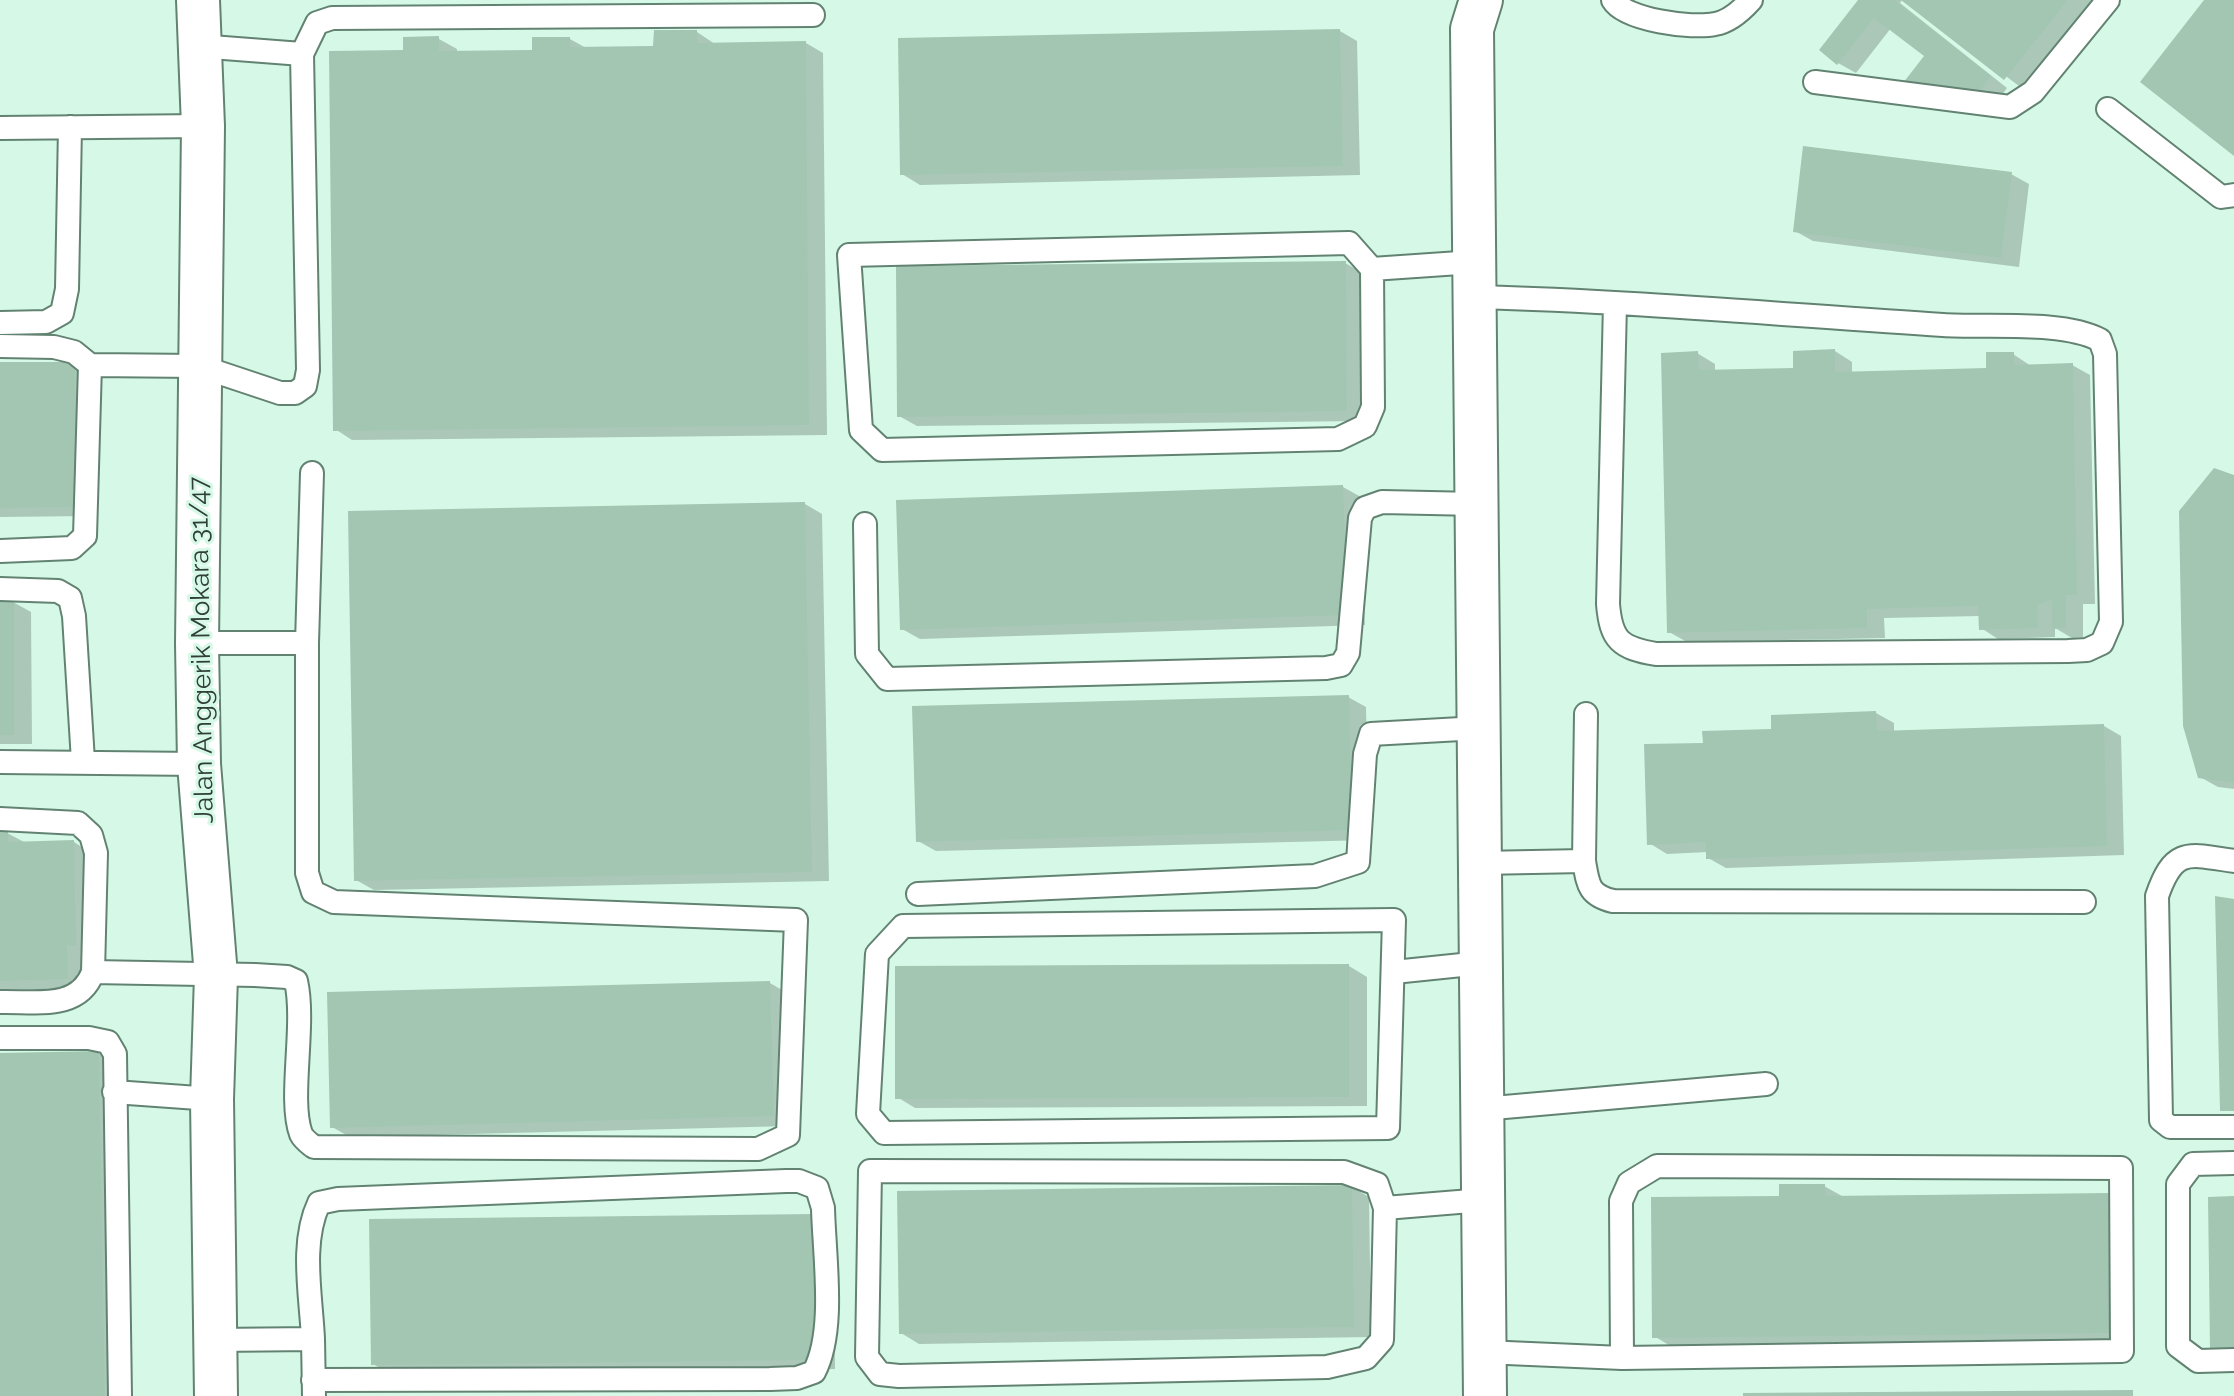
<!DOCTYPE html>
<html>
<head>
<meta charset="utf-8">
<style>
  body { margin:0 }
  canvas { display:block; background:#d5f9e6 }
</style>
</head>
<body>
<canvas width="2234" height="1396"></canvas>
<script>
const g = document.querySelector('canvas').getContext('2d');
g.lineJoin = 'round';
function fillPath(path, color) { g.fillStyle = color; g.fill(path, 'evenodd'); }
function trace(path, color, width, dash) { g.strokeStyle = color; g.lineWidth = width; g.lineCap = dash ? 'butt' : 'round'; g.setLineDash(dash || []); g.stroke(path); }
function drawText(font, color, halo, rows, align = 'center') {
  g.font = font + ' Raleway,sans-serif'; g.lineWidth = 6; g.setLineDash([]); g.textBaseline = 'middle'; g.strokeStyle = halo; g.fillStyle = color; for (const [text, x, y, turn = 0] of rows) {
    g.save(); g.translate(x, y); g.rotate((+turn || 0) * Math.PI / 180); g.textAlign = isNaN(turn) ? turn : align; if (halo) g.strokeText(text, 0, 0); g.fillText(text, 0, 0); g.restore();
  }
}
fillPath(new Path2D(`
  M1861 0H1902L1900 3 2007 88 1998 100 1923 92 1927 56 1891 28 1856 73 1838 63Z
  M1904 0H2093L2023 89Z
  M1340 31 1357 41 1360 175 920 185 902 174Z
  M697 32 715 44 806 43 823 53 827 435 352 440 335 429 405 52 439 39 457 49V53L534 52 570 39 588 49 655 48Z
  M2011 174 2029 184 2019 267 1813 241 1795 231Z
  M1345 263 1363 273 1364 421 917 426 899 416Z
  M1835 351 1852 362V373L1988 370 2013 354 2031 366 2072 365 2090 375 2095 604H2083V637L2072 638 2055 628V637L1998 639 1981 628 1980 616 1884 618 1885 638 1687 642 1669 632 1697 353 1715 364V372L1796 370Z
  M0 364H75L92 374 93 516 0 517Z
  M2234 477V789L2218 787 2200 777Z
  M1343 487 1361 497 1365 625 920 639 902 629Z
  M805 504 822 514 829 881 374 890 356 880Z
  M0 602H13L31 612 32 744H0Z
  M1348 697 1366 707 1369 840 936 851 918 841Z
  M1876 713 1894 723V732L2104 726 2121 736 2124 855 1726 868 1708 858V852L1667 854 1649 843 1705 745Z
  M0 833H7L26 843 74 842 91 853 85 989 0 990Z
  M1349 966 1367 977V1106L915 1108 897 1097Z
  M770 983 787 993 791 1126 350 1137 332 1127Z
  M98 1053 116 1063 122 1396H0V1055Z
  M1824 1186 1842 1196 2129 1342 1672 1347 1654 1336 1781 1198Z
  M1352 1187 1369 1197 1371 1337 919 1344 901 1333Z
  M834 1227 835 1369 390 1374 373 1364Z`), '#0003');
fillPath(new Path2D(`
  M1858 0H1894L1991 76 1980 91 1903 83 1924 56 1874 18 1837 65 1819 50Z
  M1901 0H2068L2004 80Z
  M2204 0H2234V156L2140 82Z
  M1340 29 1343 166 900 175 898 38Z
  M654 30H697V43L806 41 809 425 333 431 329 51 403 50V37L439 36V51L532 50V37H570V47L653 46Z
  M1803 146 2012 172 2001 258 1793 232Z
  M1346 261 1347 411 897 417 896 266Z
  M1835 349V372L1986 368V352H2014V365L2073 363 2077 595H2066V628L2052 629V600L2037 605 2038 628 1979 630 1978 606 1867 609V628L1667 633 1661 353 1698 351 1699 370 1793 368V351Z
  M0 362H75L76 507 0 508Z
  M2214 468 2234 475V783L2198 778 2183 726 2179 511Z
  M1343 485 1348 615 900 630 896 500Z
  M805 502 812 872 354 881 348 511Z
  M0 600H14V735H0Z
  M1349 695 1352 830 916 842 912 706Z
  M1876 711 1877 731 2104 724 2107 846 1706 859V842L1647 845 1644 744 1703 743 1702 731 1771 729V715Z
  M0 831H8V842L74 840 76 946 67 945 68 979 0 981Z
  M2215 896 2234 899V1111H2220Z
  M1349 964V1097L895 1099V966Z
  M770 981 774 1116 330 1128 327 992Z
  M99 1051 105 1396H0V1053Z
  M1779 1184H1825V1196L2111 1193 2112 1333 1652 1338 1651 1197 1779 1196Z
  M1352 1185 1354 1327 899 1334 897 1191Z
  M2234 1196V1348L2210 1349 2208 1197Z
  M816 1214 817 1360 371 1365 369 1219Z
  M2133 1390V1396H1743V1393Z`), '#a3c6b3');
const lane = new Path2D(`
  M1613 0C1625 20 1692 29 1715 24 1728 22 1742 10 1751 0
  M198 46 302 54
  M1815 82 2010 107 2033 92 2108 0
  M2108 109 2221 197 2234 195
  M0 128 203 126
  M1349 243 1372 269 1373 407 1365 426 1338 439 882 450 861 430 849 255Z
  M1372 269 1474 262
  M1475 297C1631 301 1787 315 1943 325 1987 328 2063 320 2100 340L2105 354 2111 622 2102 643 2087 650 2068 651 1656 654C1620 648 1611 640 1608 604L1615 303
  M0 323 46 322 62 313 67 289 70 127
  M0 346 54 347 74 352 90 365 199 366 280 393H295L305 386 308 370 302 54 317 23 332 18 813 15
  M865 524 867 654 887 679 1326 668 1341 665 1348 653 1360 518 1365 508 1382 502 1477 504
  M0 551 72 548 85 536 90 365
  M0 589 58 591 70 598 74 616 83 761
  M307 643 312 473
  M0 762 199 764
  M0 819 78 823 91 835 96 853 93 972C79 1011 35 1001 0 1002
  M1584 861 1586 714
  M2234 861C2188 854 2174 847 2157 896L2161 1120 2170 1127H2234
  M1480 863 1584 861C1588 884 1588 895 1613 901L2084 902
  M918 894 1315 876 1358 862 1365 754 1371 734 1479 728
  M1394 920 1388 1128 884 1133 868 1114 877 954 903 926Z
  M93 972 255 975 287 977 296 981C306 1025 288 1099 301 1134 304 1140 309 1143 314 1147L758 1149 788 1135 796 920 334 902 313 892 307 873V643H197
  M1394 972 1481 963
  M0 1038H89L108 1042 115 1054 120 1396
  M114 1092 212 1099
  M1482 1109 1766 1084
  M2234 1163 2193 1164 2178 1184V1346L2198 1361 2234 1360
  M1385 1208 1382 1340 1366 1358 1327 1367 899 1376 880 1374 867 1357 870 1171 1344 1172 1377 1184 1385 1208 1483 1200
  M313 1339 314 1396
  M215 1340 313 1339C311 1295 300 1243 319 1203L338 1199 786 1181H799L817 1188 823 1208C824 1255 836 1331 814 1372L797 1378 770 1379 313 1380
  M1484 1352 1622 1358 2122 1351 2121 1168 1657 1166 1629 1183 1621 1201 1622 1358`);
const street = new Path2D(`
  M198 0 203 126 197 643 199 764 216 976 212 1099 216 1396
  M1481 0 1472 29 1485 1396`);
trace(lane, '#638372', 26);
trace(street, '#638372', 46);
trace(lane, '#fff', 22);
trace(street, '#fff', 42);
drawText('26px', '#2f3e36', '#d5f9e6', [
  ["Jalan Anggerik Mokara 31/47",202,650,-91]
]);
</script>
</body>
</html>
